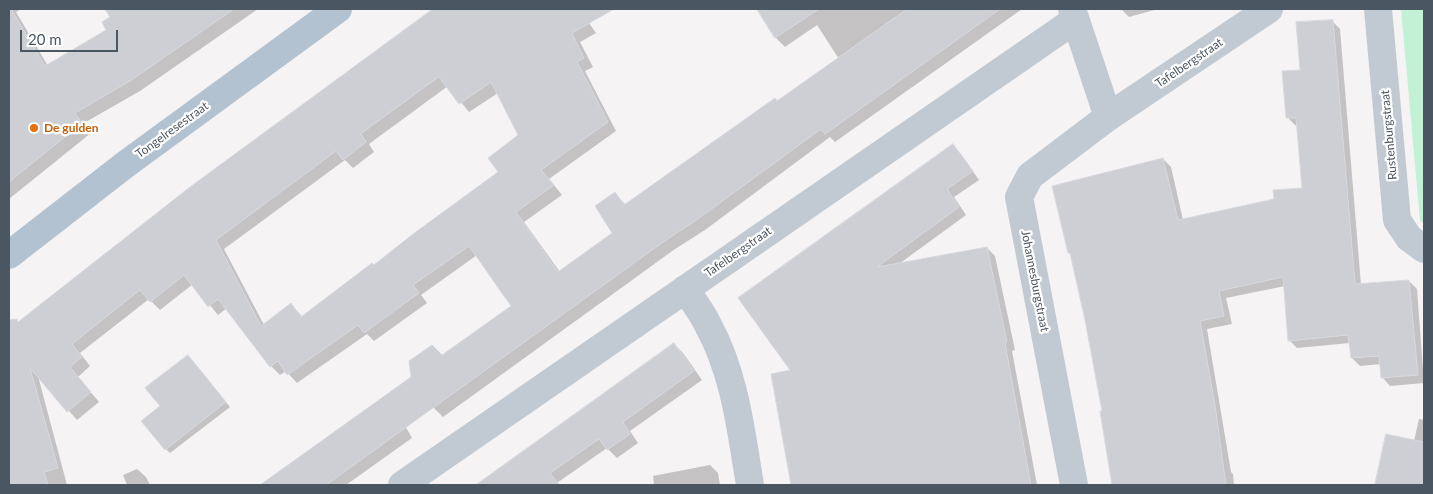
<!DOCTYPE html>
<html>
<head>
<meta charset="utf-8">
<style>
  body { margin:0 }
  #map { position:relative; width:1433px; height:494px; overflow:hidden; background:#f5f3f3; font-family:Lato,sans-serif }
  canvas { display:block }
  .frame { position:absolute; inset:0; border:10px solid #4a5661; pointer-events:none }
  .scale { position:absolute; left:20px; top:30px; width:98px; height:22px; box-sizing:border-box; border:2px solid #4a5661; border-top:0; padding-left:6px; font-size:15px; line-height:18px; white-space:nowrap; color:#4a5661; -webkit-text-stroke:4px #fff; paint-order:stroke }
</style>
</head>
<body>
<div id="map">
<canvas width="1433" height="494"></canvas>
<div class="frame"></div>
<div class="scale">20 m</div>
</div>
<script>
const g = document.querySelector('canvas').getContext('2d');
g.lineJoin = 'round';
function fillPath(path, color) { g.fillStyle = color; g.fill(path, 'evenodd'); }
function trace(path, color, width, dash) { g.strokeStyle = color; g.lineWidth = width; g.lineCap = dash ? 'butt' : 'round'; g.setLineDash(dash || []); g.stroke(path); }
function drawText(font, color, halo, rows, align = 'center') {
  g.font = font + ' Lato,sans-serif'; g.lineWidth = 4.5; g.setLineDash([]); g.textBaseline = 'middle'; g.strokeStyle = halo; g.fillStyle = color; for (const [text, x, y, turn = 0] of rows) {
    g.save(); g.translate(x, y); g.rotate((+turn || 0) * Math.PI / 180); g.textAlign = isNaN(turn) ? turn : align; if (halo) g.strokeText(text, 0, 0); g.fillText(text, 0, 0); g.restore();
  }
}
fillPath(new Path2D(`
  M1401 9H1424V224L1420 220Z`), '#c3f1d5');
fillPath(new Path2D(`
  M9 9H21L16 12 48 66 108 30 112 17 107 9H258L140 91 84 123 91 133 9 199Z
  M436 9H595L598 13 589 23 596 33 580 42 593 67 585 71 616 131 549 179 562 195 524 222 560 272 613 234 615 194 626 205 839 59 817 25 785 47 776 38 759 9H1022L835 142 830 137 705 230 675 249 443 417 434 408 413 379 513 306 477 255 421 295 427 303 374 341 367 334 297 383 286 371 280 375 271 366 227 308 218 315 193 284 160 310 149 299 80 353 90 366 78 377 99 402 77 420 38 376 67 485H9V331L190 188ZM448 86 469 112 498 93 520 135 499 172 374 267 303 317 291 305 264 325 224 249 345 160 353 168 374 152 369 144Z
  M1121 9H1158L1129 17Z
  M1332 21 1340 29 1361 285 1409 281 1417 289 1424 383 1390 386 1382 377 1381 364 1360 366 1352 358 1350 343 1297 348 1289 340 1285 286 1226 298 1232 324 1207 329 1231 472 1233 474 1234 485H1112L1101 413 1104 412 1072 256 1069 253 1163 159 1171 167 1183 220 1275 200 1303 189 1298 126H1296L1288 118 1301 71Z
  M952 146 960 153 979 180 954 197 966 215 899 264 987 248 995 256 1015 350 1012 351 1037 485H792L773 375 792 371Z
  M674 344 683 353 702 380 630 431 638 443 617 458 607 448 554 485H489L485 480Z
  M192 361 230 407 170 453 166 449 162 406Z
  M385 398 394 406 412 438 346 485H263Z
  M1419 419 1424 420V485H1378L1377 484 1414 441Z
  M710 465 718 473 720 485H654L653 476Z
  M137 469 146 477 150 485H127L123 475Z`), '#0003');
const building = new Path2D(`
  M9 9H11L45 66 106 30 102 22 110 17 105 9H234L130 81 75 113 82 123 9 182Z
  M433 9H614L572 33 584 58 577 62 608 122 541 170 554 185 516 212 558 272 612 233 595 206 615 192 624 205 775 98 777 101 907 9H1000L825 134 821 129 695 221 666 240 326 485H260L411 377 409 361 432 345 442 355 511 306 469 246 413 285 419 293 364 333 358 325 287 375 278 361 270 367 218 299 208 307 184 275 150 302 140 290 72 344 82 357 70 367 91 392 67 412 30 368 58 468 44 472 48 485H9V320L17 319 18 322 190 187ZM439 77 459 104 491 82 518 135 488 158 498 172 413 234 374 265 372 263 301 317 291 303 261 326 216 240 336 151 343 160 366 142 361 134Z
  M757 9H819L775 38Z
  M1333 20 1355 284 1409 280 1418 375 1381 378 1379 356 1351 358 1348 335 1288 341 1283 277 1219 291 1224 316 1200 321 1215 405 1226 485H1112L1100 411H1102L1085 320 1070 253H1068L1052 186 1163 158 1178 220 1274 199 1273 190 1302 188 1296 118H1286L1282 71 1300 70 1296 22Z
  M953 144 973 171 947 189 959 207 877 267 987 247 1007 342 1005 343 1031 485H791L771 374 790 370 738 298Z
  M674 343 694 371 623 422 630 434 607 450 599 439 550 473 559 485H476Z
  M188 355 226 402 165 450 141 421 160 406 145 388Z
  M1386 434 1424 442V485H1375Z`);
fillPath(building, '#cdcfd5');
trace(building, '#d7d9de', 1);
trace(new Path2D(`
  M1072 9 1108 117
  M1378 9 1397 220 1409 238 1424 249
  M685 289C693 301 702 312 708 325 735 374 741 431 750 485
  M402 485 1075 20
  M1074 485 1019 197 1030 176 1108 117 1269 9`), '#c1cad2', 28);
trace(new Path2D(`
  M9 255 126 164 338 9`), '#b3c2d1', 28);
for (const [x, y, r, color] of [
  [34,128,5,"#e8710a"]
]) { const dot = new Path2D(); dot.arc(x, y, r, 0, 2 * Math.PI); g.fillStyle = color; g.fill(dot); trace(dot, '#fff', 2); }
drawText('12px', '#4a5661', '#fff', [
  ["Tafelbergstraat",1189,63,-34],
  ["Tongelresestraat",172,130,-36],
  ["Rustenburgstraat",1389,135,-95],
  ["Tafelbergstraat",738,252,-35],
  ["Johannesburgstraat",1035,281,79]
]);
drawText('bold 12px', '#c56008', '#fff', [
  ["De gulden",44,128]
], 'left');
</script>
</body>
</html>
